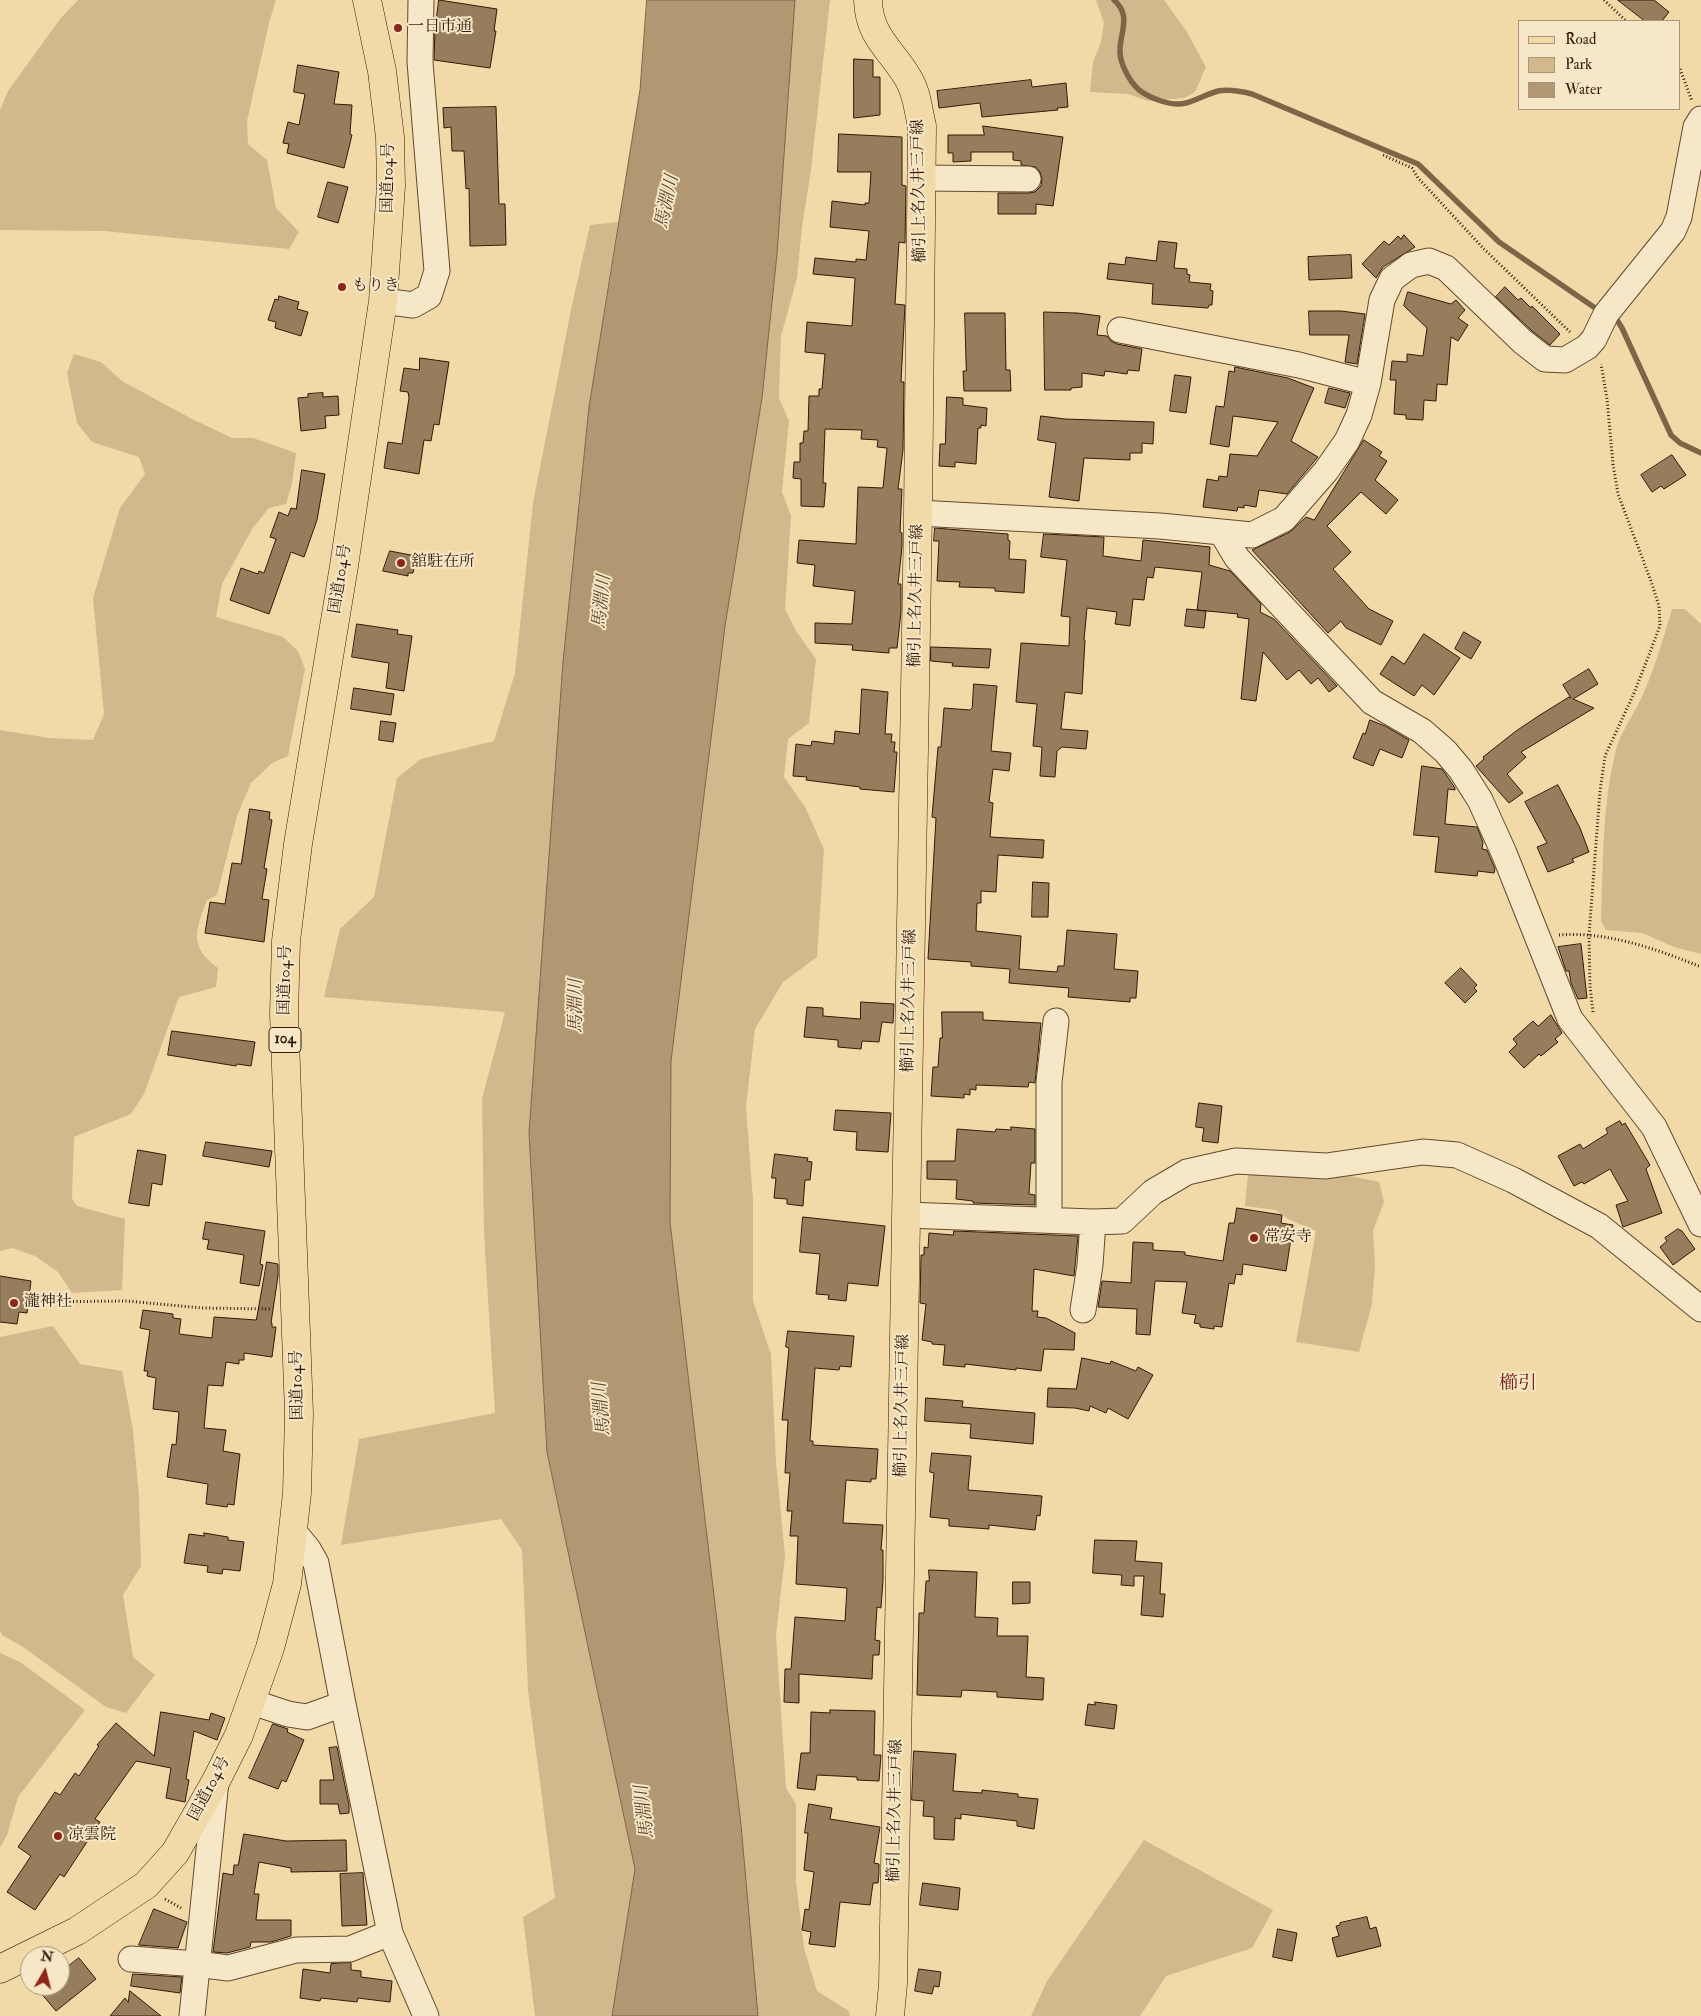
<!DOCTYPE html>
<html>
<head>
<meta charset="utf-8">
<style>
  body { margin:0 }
  #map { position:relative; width:1701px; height:2016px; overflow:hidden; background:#f1daa8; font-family:"IM FELL Double Pica",serif }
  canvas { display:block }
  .legend { position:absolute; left:1518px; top:20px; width:162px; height:90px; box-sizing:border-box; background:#f6e7c6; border:1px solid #a8957a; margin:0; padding:6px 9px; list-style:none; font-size:15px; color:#341909 }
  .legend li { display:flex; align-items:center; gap:10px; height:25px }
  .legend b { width:25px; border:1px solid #a8957a }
  .north { position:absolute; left:20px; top:1946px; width:50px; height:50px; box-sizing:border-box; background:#f6e7c6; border:1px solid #a8957a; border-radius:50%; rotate:8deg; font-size:14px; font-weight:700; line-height:20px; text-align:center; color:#341909 }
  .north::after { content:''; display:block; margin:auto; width:18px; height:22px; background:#8f2418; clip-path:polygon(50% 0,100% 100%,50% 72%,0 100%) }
</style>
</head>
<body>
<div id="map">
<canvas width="1701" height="2016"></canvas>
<ul class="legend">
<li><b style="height:6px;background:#f1daa8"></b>Road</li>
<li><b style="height:14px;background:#d1b98d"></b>Park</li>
<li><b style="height:14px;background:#b19872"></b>Water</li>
</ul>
<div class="north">N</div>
</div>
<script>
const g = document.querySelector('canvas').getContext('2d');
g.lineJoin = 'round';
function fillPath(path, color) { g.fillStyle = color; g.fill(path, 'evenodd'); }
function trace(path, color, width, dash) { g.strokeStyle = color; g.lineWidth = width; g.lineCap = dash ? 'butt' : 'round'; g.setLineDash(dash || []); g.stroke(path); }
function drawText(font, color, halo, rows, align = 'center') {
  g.font = font + ' "IM FELL Double Pica","Noto Serif JP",serif'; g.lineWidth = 4; g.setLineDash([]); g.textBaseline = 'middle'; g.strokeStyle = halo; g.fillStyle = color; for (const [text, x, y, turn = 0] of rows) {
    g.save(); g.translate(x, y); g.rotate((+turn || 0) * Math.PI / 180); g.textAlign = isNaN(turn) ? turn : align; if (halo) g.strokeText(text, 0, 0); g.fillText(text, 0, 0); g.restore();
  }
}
fillPath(new Path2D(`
  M78 0H276L269 23 247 121 248 144 267 160 276 208 299 232 289 249 104 231 0 230V110L8 91 60 19Z
  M795 0H830L811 170 802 227 797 278 781 336 779 398 789 421 782 492 791 516 785 609 796 631 816 659 809 723 788 739 784 777 805 807 824 849 817 957 783 982 755 1029 746 1106 753 1200V1301L771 1354 776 1462 785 1556 776 1634 786 1788 796 1804V1882L804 1948 817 1991 849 2011 850 2016H758L741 1825 670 1222 671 1061 725 626 762 398 777 254Z
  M1096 0H1164L1187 32 1206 67 1195 92 1184 98 1148 101 1128 94 1090 92 1093 62 1101 42 1104 23Z
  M618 222 589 407 563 662 529 1133 547 1452 635 1869 612 2016H535L523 1917 555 1898 528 1690 522 1550 501 1519 341 1545 359 1439 495 1413 484 1233 482 1099 505 1012 324 997 340 929 374 897 397 778 421 759 494 741 515 673 533 503 572 305 590 225Z
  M74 354 101 362 122 381 190 418 232 438H253L296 453 292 484 286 504 269 508 252 529 222 584 216 617 283 637 298 651 305 669 288 756 272 763 251 783 237 816 217 895 207 900C195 931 189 947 218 968L216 987 179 997 144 1094 131 1114 74 1137 72 1199 77 1206 125 1219 122 1290 72 1293 58 1272 35 1256 12 1248 0 1251V730L49 738 93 740 104 714 93 598 120 508 145 474 139 457 92 442 77 423 67 373Z
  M1672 609H1685L1701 624V954L1674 947 1642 933 1606 930 1601 921C1603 867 1602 811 1614 758 1618 736 1631 719 1641 699 1654 671 1663 639 1672 609Z
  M1248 1173 1305 1177 1350 1176 1379 1182 1384 1202 1373 1231 1375 1266 1372 1304 1359 1352 1296 1342 1316 1231 1288 1219 1276 1210 1245 1206Z
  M53 1326 80 1364 122 1371 133 1430 139 1497 141 1566 123 1595 133 1657 155 1675 126 1713 106 1707 23 1647 2 1635 0 1630V1337Z
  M0 1653 20 1662 85 1710 18 1797 7 1835 0 1848Z
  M1144 1840 1273 1910 1252 1948 1166 1976 1140 2016H1031L1047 1981Z`), '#d1b98d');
const water = new Path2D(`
  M647 0H795L777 254 762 398 725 626 671 1061 670 1222 741 1825 758 2016H612L635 1869 547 1452 529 1133 563 662 589 407 640 90Z`);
fillPath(water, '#b19872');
trace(water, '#7f6548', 1);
trace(new Path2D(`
  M1114 0C1131 15 1121 30 1120 49 1119 62 1129 81 1139 90 1150 98 1171 107 1186 103 1197 100 1207 94 1218 91 1230 89 1240 91 1252 94L1418 164 1499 242 1601 312
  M1612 317 1617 320 1622 328 1671 435 1680 443 1701 453`), '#7f6548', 5.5);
const building = new Path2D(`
  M439 0 497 9 494 31H496L490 68 434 60 435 30Z
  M1618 0H1654L1669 12 1662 21H1645Z
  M854 59 873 60V77H880V115L854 118Z
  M298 65 339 72 334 104 352 105 350 134 352 135 344 168 287 153 289 144 283 143 288 122 299 125 305 94 294 92Z
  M1031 80 1032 87 1066 83 1068 107 1057 108 1058 110 982 117 980 103 939 108 937 91Z
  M496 107 499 204H505L506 245 470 246 469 188 466 189 464 151H452L451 127 444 128 443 108Z
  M983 126 1063 137 1053 206 1036 204V214H998V193H1028L1035 192 1041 186 1042 179 1040 172 1036 167 1021 165V161L1013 160V152H971V161L953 162V153H948V135H984Z
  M839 134 902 137V185L906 186 905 243 899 242 895 304 905 305 901 382H904L903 450 898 489H902L900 532 902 533V547L898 584H901V612L897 648H889V653L852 650 853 645 815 643V623L852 624 855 591 813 586 815 565 797 563 799 540 856 544 858 487 883 488 887 448 877 447 878 440 861 439 862 430 825 429 823 483H826L824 507 801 506V479L793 478 794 462H800V443H803L804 431H808L809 396H819V389H822L825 354 805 352 807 322 852 326 855 278 813 274 815 258 856 262V259L866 260 869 231 830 227 832 201 865 205V203H869L871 172H838Z
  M328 182 348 187 338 223 318 217Z
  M1404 235 1415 247 1383 267 1376 278 1362 264 1384 241 1389 245 1398 236 1401 239Z
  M1159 241 1177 243 1174 268 1187 269V274L1190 275 1189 282 1211 284 1210 290 1213 291 1212 305H1209L1208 308 1152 304 1153 284 1107 279 1109 263 1125 265 1126 257 1156 261Z
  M1351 255 1352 278 1309 280 1308 257Z
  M1505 287 1518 300 1521 298 1531 308 1532 306 1560 334 1550 345 1532 331 1496 297Z
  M1408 292 1451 304 1456 300 1465 310 1458 318 1468 325 1458 341 1451 337 1447 385 1437 384 1436 401 1424 400 1423 420 1406 419V415L1394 414 1396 380H1390L1392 361 1407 362V354L1423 356 1427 328 1404 306Z
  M279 296 299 302 297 309 308 312 301 336 275 328 276 322 268 320 275 299 278 300Z
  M1309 311H1341L1365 314 1357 364 1345 362 1349 335H1310Z
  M1044 312 1077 313 1100 316 1097 335 1107 336 1111 341 1117 344 1142 349 1139 371 1128 370 1127 374 1105 371 1104 376 1082 373V387L1071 388V390H1045Z
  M965 313H1005L1006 370H1010L1011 391H964L963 371H966Z
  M420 358 449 362 439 425 434 424 431 441 424 440 419 474 384 468 388 442 402 444 409 398 408 392 400 391 404 368 419 370Z
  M1235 367 1288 378 1314 388 1291 441 1318 457 1287 494 1259 490 1256 507 1244 505V508L1238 507 1237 511 1203 507 1207 479 1218 481 1219 476 1227 477 1230 454 1257 456 1278 422 1233 416 1229 447 1210 444 1216 406 1224 407 1229 371 1234 372Z
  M1175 375 1191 377 1186 413 1170 411Z
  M1329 388 1350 393 1345 408 1325 403Z
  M323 393V397L338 396 339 415 325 416 326 428 301 431 298 398 308 397V394Z
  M947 397 963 398V405L987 408 986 426 981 425V428H978L976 464 955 462V467L939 466 940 444H945Z
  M1041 416 1065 419 1154 422 1153 444 1142 443V453H1130V460L1084 458 1079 501 1049 497 1056 443 1038 440Z
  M1364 440 1382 452 1379 456 1387 461 1375 480 1398 500 1386 514 1361 492 1327 526 1351 552 1333 569 1369 609 1393 621 1381 645 1346 628 1341 621 1328 633 1252 550 1290 532 1306 517 1314 520Z
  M1672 455 1686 475 1664 489 1661 486 1652 492 1641 475Z
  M302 470 325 474 317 520 304 557 291 552 269 614 230 600 241 568 258 574 259 571 264 573 276 539 270 537 279 512 288 516 291 508 296 509Z
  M935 528 1008 534V540L1010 541 1009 559 1026 560 1024 593 995 591V588L959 587 960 582 937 581 939 541H934Z
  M1044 534 1104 537 1103 556 1141 561 1143 540 1210 547 1209 565 1230 571 1261 604 1260 612 1274 619 1337 686 1329 692 1318 678 1311 684 1299 670 1287 680 1263 652 1256 701 1241 699 1249 619 1237 617 1238 614 1197 610 1202 572 1155 567 1153 578 1147 577 1144 600 1133 599 1130 626 1115 624 1117 612 1087 608 1084 640H1085L1082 694 1065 692 1061 729 1088 731 1086 749 1062 747 1057 751 1055 777 1040 776 1042 747 1033 746 1037 704 1016 702 1021 643 1069 646 1070 617 1061 616 1067 560 1041 557Z
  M390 551 416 556 413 573H408V576L383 571Z
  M1187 609 1206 611 1204 628 1185 626Z
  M357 624 398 630 397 634 412 636 404 691 386 688 389 663 352 657Z
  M1464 632 1481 642 1471 659 1455 649Z
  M1424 634 1460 658 1434 695 1422 685 1414 696 1380 674 1392 656 1404 664Z
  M931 647 991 649 989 668 952 666 953 663 931 661Z
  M1589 669 1598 684 1573 699 1594 708 1521 752 1526 757 1507 774 1523 793 1509 803 1476 766 1484 759 1483 757 1516 731 1540 715 1569 697 1571 698 1563 685Z
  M974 684 997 686 991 751 1011 753 1009 771 993 769 989 802 993 803 990 837 1044 840 1043 858 998 855 996 892 981 891V903H977L976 931 1021 936 1019 969 1057 972 1058 966H1064L1067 930 1117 934 1114 969 1138 971 1136 998H1130V1002L1068 997 1069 988 1009 983 1010 969 971 966V962L928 959 936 818 932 817 938 747H941L944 708 970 710 972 708Z
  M354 688 394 694 391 715 351 709Z
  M862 689 888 692 885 734H892L891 742H895L894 752H897L894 792 860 789V787L806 780 807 777 793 776 796 744 811 746 812 741 834 744 835 731 859 734Z
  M1370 720 1385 726 1409 740 1402 758 1380 749 1373 766 1353 758 1363 733 1365 734Z
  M381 721 396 723 393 742 379 740Z
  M1422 766 1442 769 1449 779 1455 788V790L1448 789 1445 824 1477 827 1483 842 1482 849 1487 850 1495 869 1494 873 1478 871 1477 876 1435 872 1439 837 1414 835Z
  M1558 785 1580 828 1589 852 1572 859 1574 862 1548 872 1537 847 1547 843 1525 802Z
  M250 809 270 812 269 819 272 820 264 868 267 869 262 899 269 900 264 942 205 933 210 902 225 904 232 863 241 864Z
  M1033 882 1049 883 1048 917H1032Z
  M1581 944 1587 998 1578 999 1571 983 1569 971H1566L1558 947Z
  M1461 968 1477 985 1474 988 1477 991 1465 1003 1445 983Z
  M861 1002 894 1004 893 1023 882 1022 879 1042 862 1041 861 1049 838 1047V1040L804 1037 807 1007 823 1008V1016L860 1019Z
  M942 1012H983V1020L1041 1023 1035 1083 1029 1082 1028 1087 976 1085V1090L970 1089V1095L964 1094V1098L931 1096 933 1067H938L940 1038H942Z
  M1551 1015 1562 1033 1555 1039 1558 1042 1541 1056 1539 1054 1524 1068 1509 1052 1517 1044 1513 1039 1533 1021 1538 1026Z
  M172 1031 255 1042 251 1066 237 1064 236 1066 168 1055Z
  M1199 1103 1222 1106 1218 1143 1202 1141 1204 1128 1196 1127Z
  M836 1110 891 1113 888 1152 856 1150 857 1132 834 1130Z
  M1620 1121 1622 1125 1625 1123 1650 1165 1646 1169 1662 1213 1623 1227 1616 1205 1628 1201 1610 1169 1584 1184 1582 1182 1574 1186 1558 1156 1580 1144 1583 1149 1608 1133 1606 1129Z
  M1011 1127 1035 1129V1163H1031L1029 1194 1035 1195V1205L973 1203V1201L956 1199 957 1180 927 1179V1161H955L957 1129 995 1132 996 1129 1011 1130Z
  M206 1142 272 1151 269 1167 203 1156Z
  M138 1150 166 1155 162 1185 152 1183 149 1206 129 1203Z
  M775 1154 808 1158 807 1161 812 1162 810 1180H805L803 1206 787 1204V1199L774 1198 776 1178H772Z
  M1237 1208 1282 1215 1281 1223 1293 1225 1286 1271 1243 1264 1242 1275 1236 1274 1234 1284 1229 1283 1222 1327 1214 1326V1329L1200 1327V1324L1194 1323 1196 1315 1182 1313 1187 1282 1155 1281 1150 1335 1136 1334 1137 1309 1098 1307 1102 1281 1131 1283 1133 1242 1153 1243V1250L1185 1252V1255L1223 1261 1229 1223H1234Z
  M803 1217 885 1226 878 1286 848 1283 846 1301 828 1299 829 1295 816 1294 820 1254 800 1252Z
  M206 1222 265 1231 260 1264 263 1265 259 1286 240 1283 244 1255 207 1249 209 1240 203 1239Z
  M1678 1229 1682 1231 1695 1249 1673 1265 1660 1247 1667 1241 1665 1238Z
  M954 1231 1078 1236 1074 1276 1034 1269 1032 1311H1038L1037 1317 1046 1318 1075 1333 1074 1350 1044 1349 1041 1371 1016 1368V1370L965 1364V1367L943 1365 945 1345 932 1344V1342L922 1340 926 1304 920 1303 921 1255H924V1247L928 1248 929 1233 953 1235Z
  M267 1262 278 1264V1276L271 1323H272V1327H276L272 1357 244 1353V1360H239V1364L226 1362 223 1386 208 1385 204 1428 226 1430 223 1451 240 1454 234 1505 228 1504 227 1507 206 1504 208 1484 167 1477 172 1444 176 1445 179 1412 153 1409 156 1378 147 1376 148 1371H144L150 1330 140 1328 143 1310 173 1314V1318L181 1319 179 1334 212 1338 214 1317 256 1320Z
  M0 1276 31 1281 27 1313 19 1312 17 1324 0 1322Z
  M788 1331 854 1336 851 1367 840 1366 839 1370 815 1368 810 1441H813V1445L878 1449 876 1479H871V1482L846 1480 843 1523 883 1525 881 1550H883V1580L881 1608 877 1607 875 1640 880 1641 879 1655H873L872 1679 799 1674V1703L784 1702 785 1669H791L795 1617 845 1621 847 1588 796 1584 798 1536H790L792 1511H787L790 1473H785L788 1420H782L789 1348 786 1347Z
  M1082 1358 1110 1364 1111 1361 1136 1371 1138 1367 1153 1375 1128 1419 1108 1408 1106 1413 1090 1406 1089 1411 1075 1408 1047 1407 1048 1388 1076 1389Z
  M926 1398 963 1401 962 1407 1035 1413 1033 1444 970 1438 971 1424 925 1421Z
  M932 1453 971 1456 968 1490 1042 1496 1040 1516 1037 1515 1035 1530 989 1525V1529L949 1526V1519L930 1517 934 1473 930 1472Z
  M204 1533 228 1537V1540L244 1542 240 1571 223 1569 222 1574 207 1572 208 1566 184 1563 189 1534 204 1536Z
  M1095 1540 1137 1541 1135 1561 1162 1563 1160 1594H1165L1163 1617 1141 1615 1144 1576H1134V1586L1121 1585 1122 1575 1093 1573Z
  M929 1570 977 1572 975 1617 998 1618 997 1636H1028L1026 1677 1044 1678 1043 1700 997 1697V1692L962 1690 961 1697 917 1695 919 1613H924L926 1581H929Z
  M1013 1582H1030V1603L1013 1604Z
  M1095 1702 1117 1705 1114 1729 1085 1725 1088 1704 1095 1705Z
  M830 1710 875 1711 874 1755H881L879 1781 857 1780V1777L817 1775 815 1790 797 1788 801 1753H810L811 1712 830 1713Z
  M161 1712 209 1720 211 1713 225 1718 217 1740 194 1731 186 1779 189 1780 185 1802 166 1798 171 1768 136 1761 95 1819 100 1822 64 1877 60 1874 35 1910 7 1892 31 1856 18 1847 55 1792 60 1795 75 1773 79 1776 99 1746 97 1745 116 1723 154 1756Z
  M273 1724 288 1729 287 1732 304 1740 286 1782 282 1780 278 1789 249 1778Z
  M337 1747 349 1805V1813L340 1814 338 1804H320V1780H334L329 1748Z
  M914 1751 956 1754 953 1791 982 1793V1790L1018 1794V1797L1038 1799 1034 1829 1017 1826V1821L961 1814V1819L955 1818 954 1840 934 1839V1817L923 1816 924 1801 912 1800Z
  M809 1804 832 1808 830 1819 880 1827 874 1863 879 1864V1873L878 1883H873L870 1905 840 1902 835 1947 809 1944 811 1932 802 1930 805 1909 809 1910 814 1872 804 1870 808 1833H805Z
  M244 1834 286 1841 346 1840 347 1871 291 1872V1868L259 1862 254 1894H259L256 1920H291V1936L271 1942H251L250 1947 227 1953 213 1952 223 1873 233 1875 234 1865H238Z
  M363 1873 367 1925 342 1926 340 1874Z
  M923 1883 960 1888 958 1910 920 1905Z
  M154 1909 187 1922 178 1948 139 1945Z
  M1367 1917 1370 1929 1376 1927 1381 1946 1337 1957 1332 1938 1339 1936 1336 1926 1340 1925V1923Z
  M1278 1929 1297 1933 1292 1961 1273 1957Z
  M79 1958 96 1979 56 2011 35 1986H60V1973Z
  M351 1963V1970L361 1971V1977L392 1981 390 2002 358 1998 357 2002 321 1998 320 2001 300 1998 303 1969 330 1973 331 1964Z
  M919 1969 941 1972 939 1987 934 1986 932 1994 915 1991Z
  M133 1974 182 1977 180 1993 131 1986Z
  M130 1991 161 2016H110L125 1998 128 2002Z`);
fillPath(building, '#967d5c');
trace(building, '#341909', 1);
const minor = new Path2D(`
  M921 178 1028 179
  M383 301 413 305 429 296 437 271 420 62 421 0
  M1120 330 1299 365 1368 383
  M918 513 1160 526 1252 535 1284 519 1326 471 1347 441 1359 415 1368 383 1382 300 1392 279 1411 265 1429 261 1446 268 1523 342 1545 359 1565 360 1587 347 1594 339 1606 314 1673 231 1679 217 1696 127 1701 119
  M1222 533 1237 558 1372 702 1422 731 1445 751 1461 770 1480 800 1504 853 1570 1019 1654 1127 1701 1224
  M906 1215 1093 1222 1122 1221 1153 1192 1187 1172 1236 1161 1326 1166 1423 1152 1457 1155 1513 1180 1599 1226 1701 1309
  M1049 1220V1082L1056 1021
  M1083 1310 1090 1265 1093 1222
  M294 1532 308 1549 316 1563 343 1704
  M252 1702 288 1714 307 1717 343 1704 390 1933 426 2016
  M131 1959 197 1964 228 1968 296 1950 350 1949 390 1933
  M192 2016 216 1781`);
const major = new Path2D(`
  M868 0C869 37 891 49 908 78 917 92 918 110 922 126L918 513 893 1984 890 2016`);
const highway = new Path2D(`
  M0 1969 77 1931 146 1885 175 1853 216 1781 239 1735 270 1648 287 1584 297 1493 299 1413 284 1014 286 941 298 844 344 566 383 301 391 186 390 137 382 71 367 0`);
trace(minor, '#634931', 27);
trace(major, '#341909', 29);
trace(highway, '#341909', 29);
trace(new Path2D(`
  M1604 0 1626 21
  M1680 69 1692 101
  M1383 155 1412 168 1418 178 1484 249 1570 332
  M1559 935C1606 931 1657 949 1701 967
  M1593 1012 1590 986 1589 935 1600 791 1605 756 1635 691 1660 626 1659 606 1651 581 1618 494 1613 464 1607 399 1601 364
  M38 1302 127 1301 202 1308 272 1309
  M165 1899 181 1908`), '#341909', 3, [1, 2.5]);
trace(minor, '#f6e7c6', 25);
trace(major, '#f1daa8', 28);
trace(highway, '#f1daa8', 28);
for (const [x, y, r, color] of [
  [398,28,5,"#8f2418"],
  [342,287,5,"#8f2418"],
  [401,563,5,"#8f2418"],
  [1254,1238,5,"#8f2418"],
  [14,1303,5,"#8f2418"],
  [58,1836,5,"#8f2418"]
]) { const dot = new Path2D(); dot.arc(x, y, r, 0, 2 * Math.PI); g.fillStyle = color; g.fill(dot); trace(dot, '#f6e7c6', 2); }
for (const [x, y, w] of [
  [285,1040,32]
]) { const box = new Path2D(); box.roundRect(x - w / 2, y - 12.5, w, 25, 4); g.fillStyle = '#f6e7c6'; g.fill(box); trace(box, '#341909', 1); }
drawText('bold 15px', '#341909', null, [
  ["104",285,1040]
]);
drawText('16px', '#341909', '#f6e7c6', [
  ["一日市通",408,28],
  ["もりき",352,287],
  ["舘駐在所",411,563],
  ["常安寺",1264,1238],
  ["瀧神社",24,1303],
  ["凉雲院",68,1836]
], 'left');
drawText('16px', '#341909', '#f6e7c6', [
  ["国道104号",389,178,-89],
  ["櫛引上名久井三戸線",920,191,-91],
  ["国道104号",341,579,-81],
  ["櫛引上名久井三戸線",917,596,-89],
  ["国道104号",286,980,-89],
  ["櫛引上名久井三戸線",910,1001,-89],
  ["国道104号",298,1385,-91],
  ["櫛引上名久井三戸線",903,1406,-89],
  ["国道104号",210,1789,-62],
  ["櫛引上名久井三戸線",896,1811,-89]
]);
drawText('italic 18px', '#60452e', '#f6e7c6', [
  ["馬淵川",668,202,-78],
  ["馬淵川",603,602,-84],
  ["馬淵川",577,1006,-90],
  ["馬淵川",603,1409,-95],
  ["馬淵川",646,1812,-97]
]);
drawText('19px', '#7a1f14', '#f6e7c6', [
  ["櫛引",1518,1385]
]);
</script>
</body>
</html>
